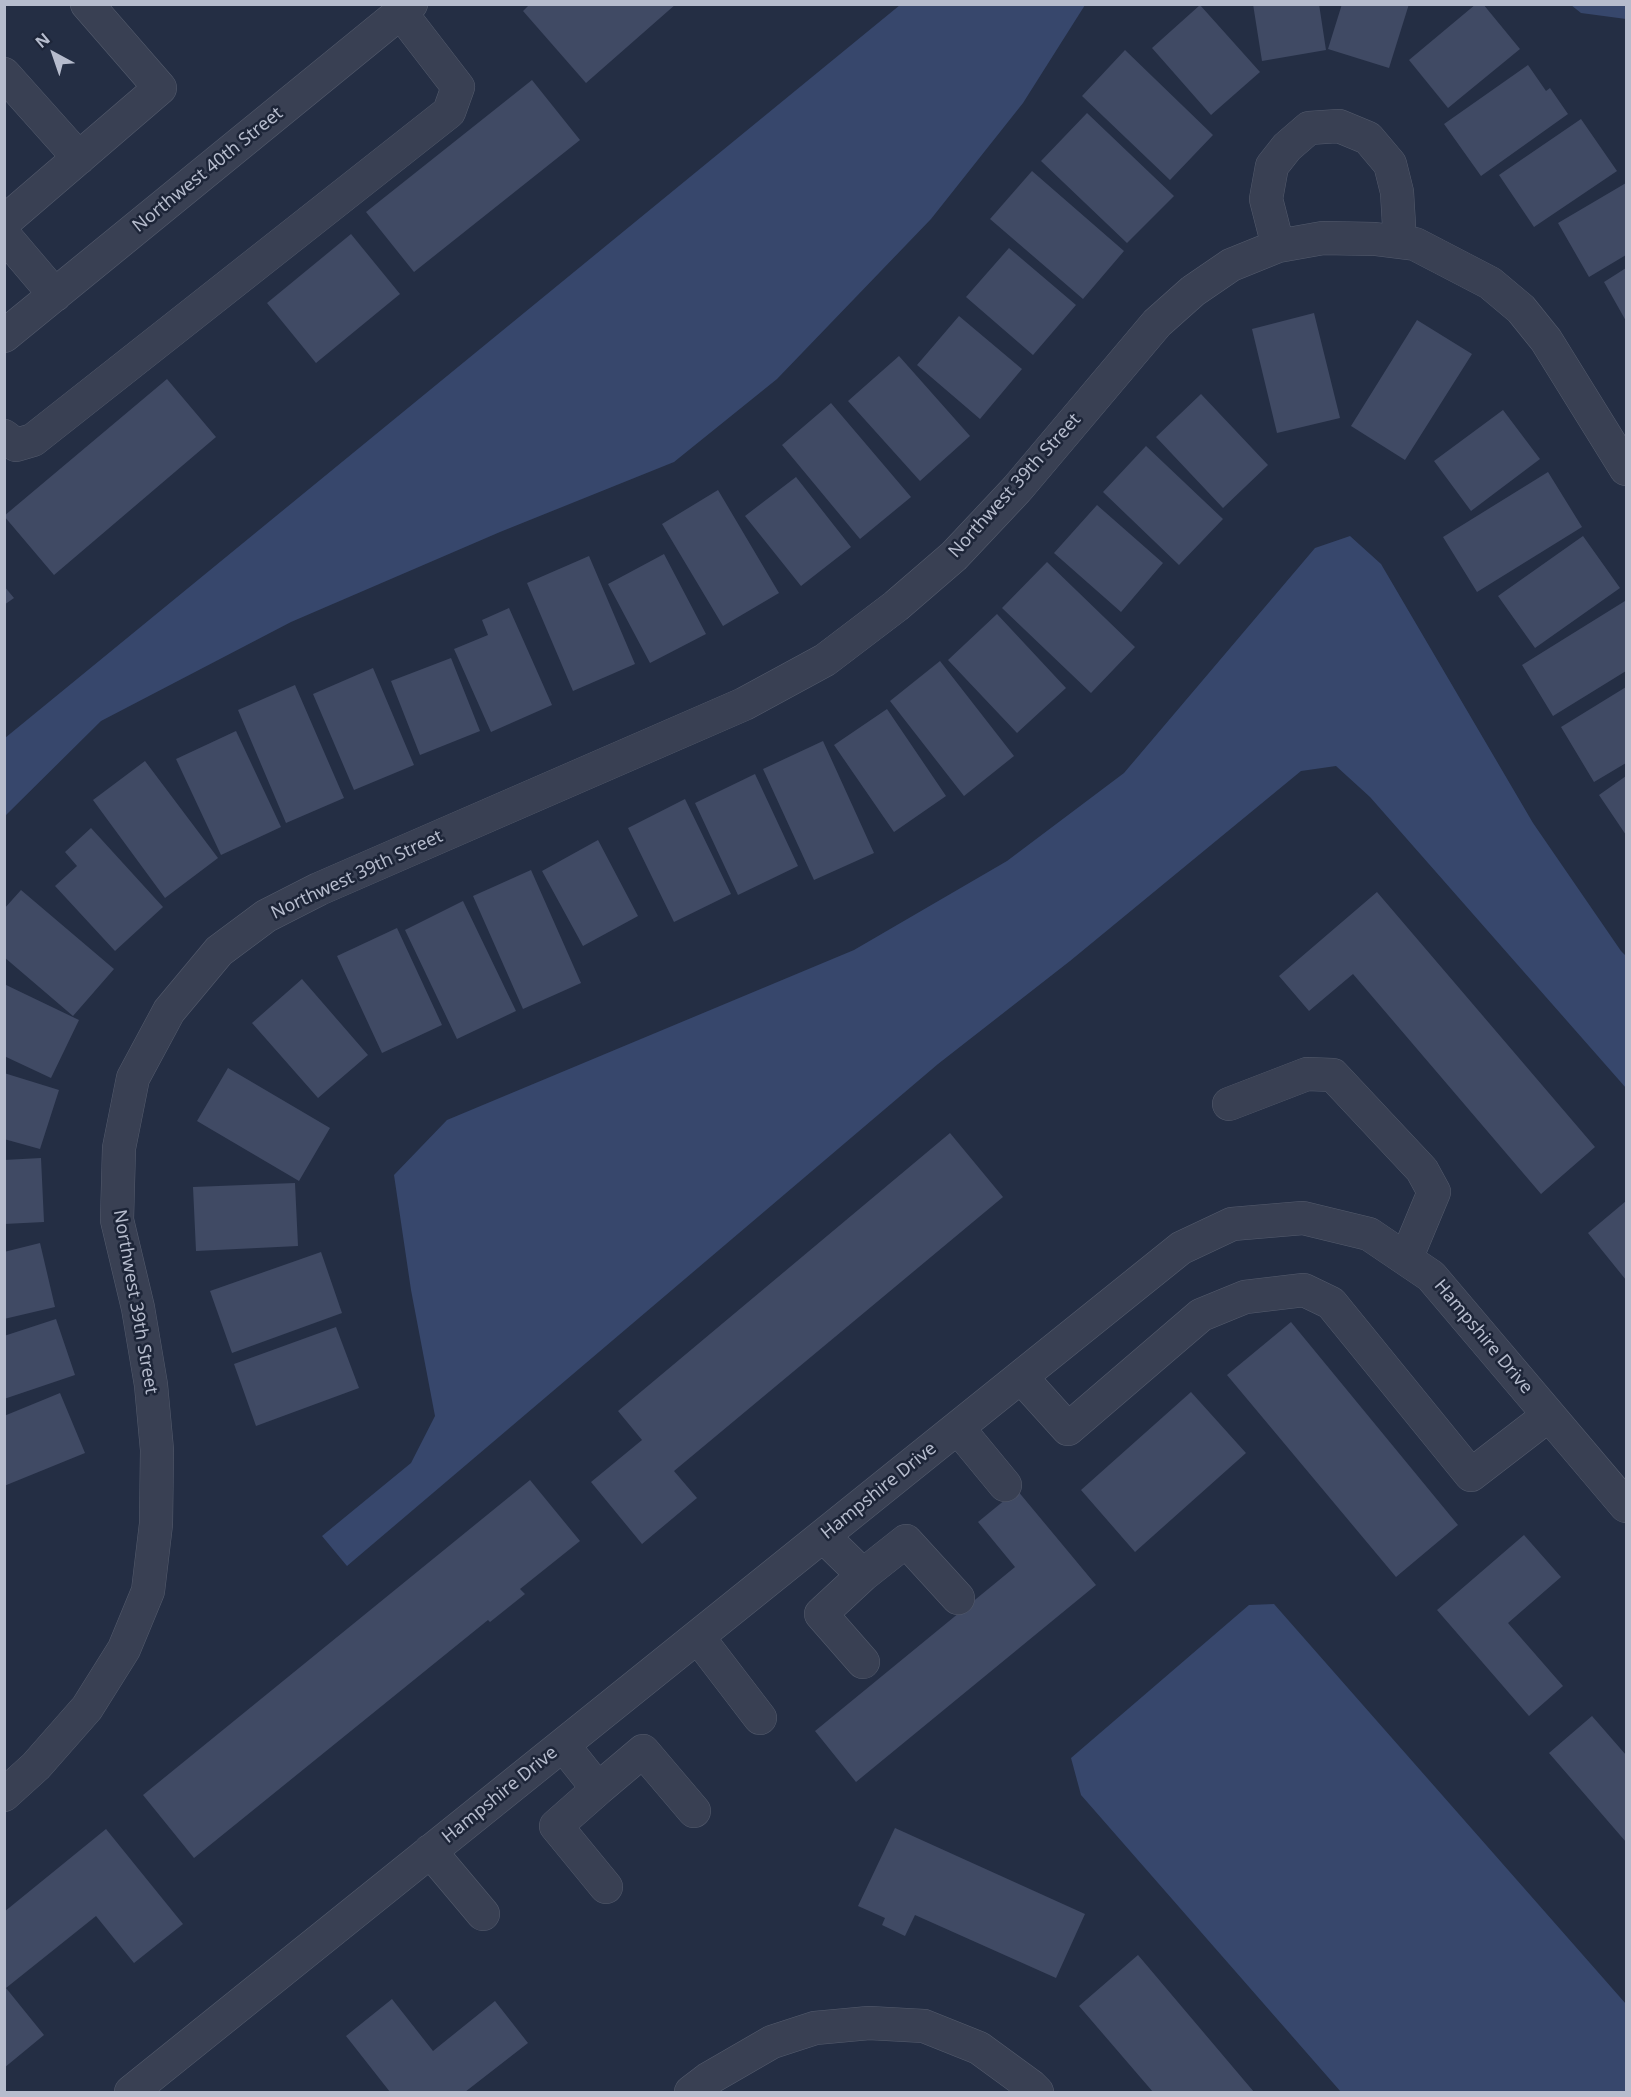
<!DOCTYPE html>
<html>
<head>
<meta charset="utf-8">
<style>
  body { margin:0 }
  #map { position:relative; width:1631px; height:2097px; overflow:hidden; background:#242e44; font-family:"Noto Sans",sans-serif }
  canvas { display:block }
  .frame { position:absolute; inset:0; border:6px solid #b6bccd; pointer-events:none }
  .north { position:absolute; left:24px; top:24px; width:60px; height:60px; -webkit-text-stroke:4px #1d2538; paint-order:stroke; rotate:320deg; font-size:16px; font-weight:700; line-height:24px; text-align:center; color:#b6bccd }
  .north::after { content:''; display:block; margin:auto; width:21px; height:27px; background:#b6bccd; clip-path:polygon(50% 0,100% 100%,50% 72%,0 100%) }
</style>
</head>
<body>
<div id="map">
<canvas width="1631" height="2097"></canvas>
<div class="frame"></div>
<div class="north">N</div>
</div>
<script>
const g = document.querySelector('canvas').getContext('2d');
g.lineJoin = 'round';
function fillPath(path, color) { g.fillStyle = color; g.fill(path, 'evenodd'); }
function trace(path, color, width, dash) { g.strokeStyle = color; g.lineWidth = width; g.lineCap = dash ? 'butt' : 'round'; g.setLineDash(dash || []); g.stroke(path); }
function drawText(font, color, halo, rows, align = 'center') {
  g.font = font + ' "Noto Sans",sans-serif'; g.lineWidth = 5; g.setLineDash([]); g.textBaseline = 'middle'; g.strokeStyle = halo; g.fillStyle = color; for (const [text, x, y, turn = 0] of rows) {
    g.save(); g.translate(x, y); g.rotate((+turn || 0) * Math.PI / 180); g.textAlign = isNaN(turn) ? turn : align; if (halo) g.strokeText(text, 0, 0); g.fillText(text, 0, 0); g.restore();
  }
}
fillPath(new Path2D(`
  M900 5H1085L1023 103 931 219 777 379 674 462 500 532 291 622 101 721 5 816V738Z
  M1571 5H1626V19L1581 13Z
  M1350 536 1381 564 1533 823 1621 951 1626 956V1088L1370 797 1336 766 1301 771 1070 961 938 1064 347 1566 322 1536 411 1463 435 1416 411 1290 394 1175 447 1120 854 950 1007 861 1124 773 1315 548Z
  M1274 1604 1626 2004V2092H1341L1081 1795 1071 1758 1249 1605Z`), '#37476c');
fillPath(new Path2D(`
  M530 4H676L586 83 523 11Z
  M1253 4H1319L1326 50 1262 61Z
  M1342 4H1409L1389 68 1328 49Z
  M1476 4H1483L1520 49 1448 108 1409 60Z
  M1200 5 1260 72 1211 115 1152 48Z
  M1125 50 1213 135 1170 180 1082 96Z
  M1528 65 1546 91 1550 88 1568 114 1481 176 1444 124Z
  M532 80 580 140 414 272 366 212Z
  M1087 113 1174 196 1127 243 1041 161Z
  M1581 119 1617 171 1534 227 1499 175Z
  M1032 171 1124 251 1083 299 990 219Z
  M1626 183V255L1589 277 1558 223Z
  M351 234 400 294 316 363 267 303Z
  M1009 248 1076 305 1033 355 966 297Z
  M1626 268V321L1604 282Z
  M1314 313 1340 418 1277 433 1252 329Z
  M959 316 1022 369 980 419 917 365Z
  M1417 320 1472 354 1405 460 1351 426Z
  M899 356 970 436 920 481 848 401Z
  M167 379 216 437 54 575 4 516Z
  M1201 394 1268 465 1223 508 1156 437Z
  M831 403 911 497 860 539 782 445Z
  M1503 410 1540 459 1471 511 1434 461Z
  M1146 446 1223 519 1179 565 1103 492Z
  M1548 472 1582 527 1477 592 1443 537Z
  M796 477 851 547 801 586 745 516Z
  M718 490 779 593 723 626 662 524Z
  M1097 505 1163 563 1121 612 1054 553Z
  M1583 536 1620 588 1535 648 1498 596Z
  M664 554 706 634 650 663 608 584Z
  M589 556 635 664 573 691 527 583Z
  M1047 562 1135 647 1091 693 1002 608Z
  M4 586 14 598 4 605Z
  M1625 601 1626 671 1553 716 1522 665Z
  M509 608 552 705 491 732 454 649 488 635 482 620Z
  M997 614 1066 688 1017 733 948 660Z
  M451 658 480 731 420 755 391 681Z
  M940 661 1014 756 964 796 890 701Z
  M373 668 414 765 354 790 313 694Z
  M295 685 344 798 286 823 238 710Z
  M1626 687V763L1594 782 1561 727Z
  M887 709 946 796 894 832 834 745Z
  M236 731 281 827 221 855 176 759Z
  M823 741 874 853 814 880 763 769Z
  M145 761 218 858 165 898 93 800Z
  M755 774 798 866 738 895 695 803Z
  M1626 776V835L1599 795Z
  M685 799 731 894 674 922 628 828Z
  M91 828 163 907 115 951 55 886 77 866 65 852Z
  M598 840 638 916 583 946 542 871Z
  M531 870 581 983 523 1009 473 896Z
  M21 890 114 969 73 1016 4 957V909Z
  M1377 892 1595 1147 1541 1194 1353 974 1309 1011 1279 976Z
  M463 901 516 1011 457 1039 405 930Z
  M397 928 442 1025 382 1053 337 956Z
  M302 979 368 1055 318 1098 252 1023Z
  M4 984 79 1020 51 1078 4 1056Z
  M228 1068 330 1128 299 1181 197 1121Z
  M4 1073 59 1090 40 1149 4 1139Z
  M950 1133 1003 1197 674 1471 697 1498 642 1544 591 1482 642 1440 618 1411Z
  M41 1158 44 1222 4 1224V1160Z
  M295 1183 298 1246 196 1251 193 1187Z
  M1626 1201V1280L1588 1233Z
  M40 1243 55 1307 4 1319V1252Z
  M321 1252 342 1313 232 1353 210 1291Z
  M56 1319 75 1375 4 1399V1336Z
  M1291 1322 1458 1525 1396 1577 1227 1375Z
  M336 1327 359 1388 256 1426 234 1364Z
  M1191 1392 1246 1453 1135 1552 1081 1490Z
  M60 1393 85 1453 4 1486V1416Z
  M530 1480 580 1541 520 1589 525 1594 490 1622 488 1620 194 1858 143 1795Z
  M1017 1490 1096 1585 856 1782 815 1731 1015 1567 978 1522Z
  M1524 1535 1561 1577 1508 1623 1563 1686 1529 1716 1437 1610Z
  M1592 1716 1626 1755V1842L1549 1753Z
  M895 1828 1085 1914 1056 1978 915 1915 905 1936 882 1925 885 1918 858 1906Z
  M106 1829 183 1924 134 1963 96 1916 6 1988 44 2035 4 2068V1912Z
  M1138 1955 1254 2092H1153L1079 2006Z
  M392 1999 433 2051 495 2001 528 2043 465 2092H390L346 2036Z`), '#404a64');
const minor = new Path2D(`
  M4 74 79 158
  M4 222 160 88 87 4
  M4 235 55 295
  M1278 246 1266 199 1272 166 1287 147 1309 128 1339 126 1368 138 1390 164 1397 192 1400 242
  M4 336 411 4
  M4 436 16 445 33 440 449 112 458 87 401 13
  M1229 1104 1307 1074 1333 1075 1422 1170 1434 1192 1406 1259
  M1021 1377 1068 1429 1201 1315 1245 1297 1304 1290 1331 1303 1471 1475 1549 1415
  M958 1428 1005 1485
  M823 1536 863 1575 821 1614 863 1662
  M863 1575 906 1541 958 1598
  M698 1637 760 1718
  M563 1745 598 1789 643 1751 694 1811
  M598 1789 556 1826 606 1887
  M4 1795 36 1766 87 1708 124 1649 148 1591 156 1524 157 1450 151 1385 138 1308 117 1220 119 1148 133 1078 169 1011 219 951 266 916 319 889 744 704 825 660 896 606 954 556 1017 489 1157 323 1193 291 1231 265 1278 246 1323 238 1375 239 1415 244 1490 283 1521 309 1546 340 1626 469
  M430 1851 483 1914
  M131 2092 1181 1248 1232 1224 1303 1218 1369 1234 1431 1276 1626 1506
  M691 2092 708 2079 772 2042 815 2028 869 2023 924 2026 979 2048 1031 2086 1037 2092`);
trace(minor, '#545b6d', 34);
trace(minor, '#394053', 33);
drawText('18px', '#b6bccd', '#1d2538', [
  ["Northwest 40th Street",208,170,-39],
  ["Northwest 39th Street",1015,486,-48],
  ["Northwest 39th Street",357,875,-25],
  ["Northwest 39th Street",135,1302,80],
  ["Hampshire Drive",1483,1337,50],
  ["Hampshire Drive",879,1491,-39],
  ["Hampshire Drive",500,1795,-39]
]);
</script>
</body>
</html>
